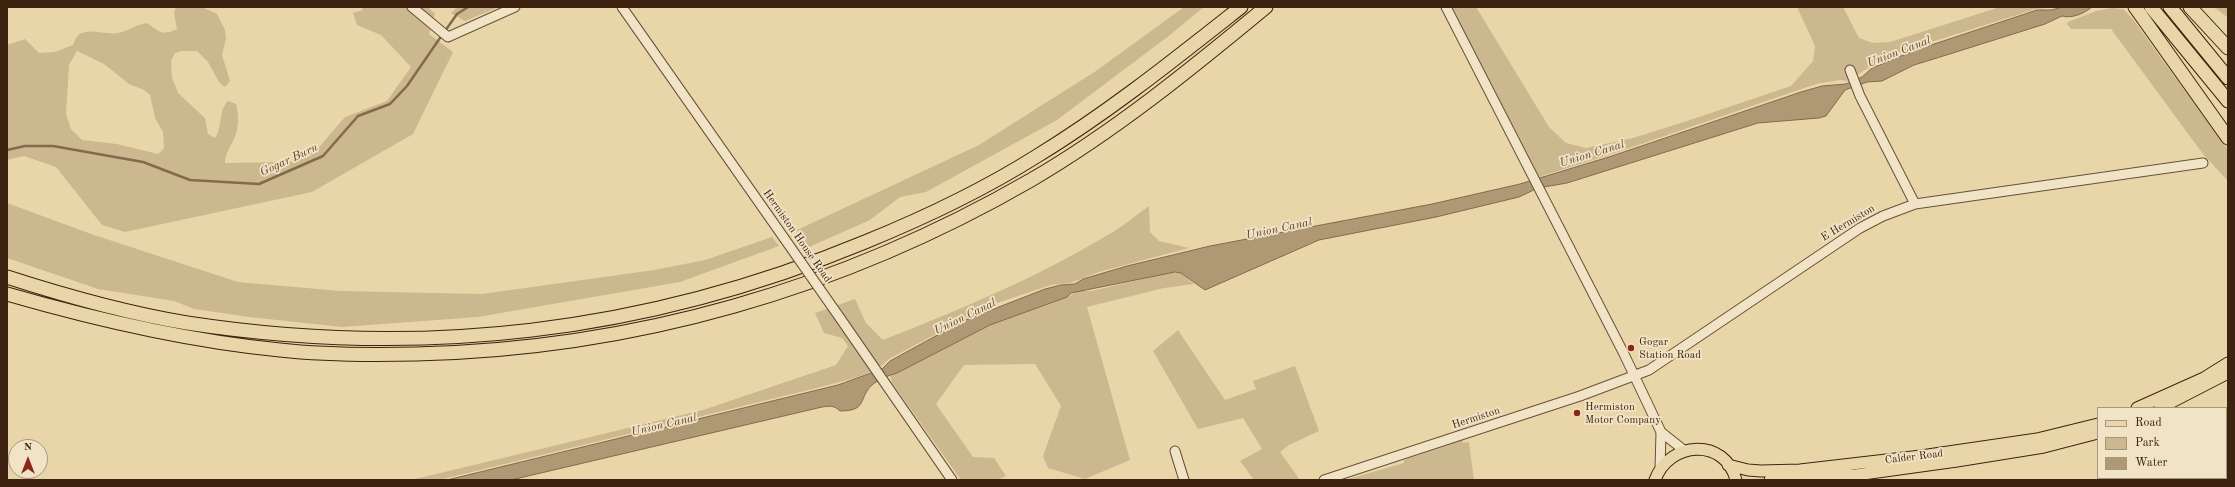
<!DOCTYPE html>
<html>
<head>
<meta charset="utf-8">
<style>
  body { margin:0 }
  #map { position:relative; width:2235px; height:487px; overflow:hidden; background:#e9d6a8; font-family:"Old Standard TT",serif }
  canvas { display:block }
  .frame { position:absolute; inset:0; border:8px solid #3e2310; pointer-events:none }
  .legend { position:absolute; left:2097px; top:407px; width:130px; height:72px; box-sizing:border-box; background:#f1e4c6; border:1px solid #a9977d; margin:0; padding:5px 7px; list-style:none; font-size:12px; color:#3e2310 }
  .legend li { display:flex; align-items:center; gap:8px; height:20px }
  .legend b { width:20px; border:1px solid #a9977d }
  .north { position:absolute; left:8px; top:439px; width:40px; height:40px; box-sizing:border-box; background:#f1e4c6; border:1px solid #a9977d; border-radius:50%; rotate:0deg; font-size:11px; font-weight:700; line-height:16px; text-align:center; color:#3e2310 }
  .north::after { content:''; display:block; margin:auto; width:14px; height:18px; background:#8f2418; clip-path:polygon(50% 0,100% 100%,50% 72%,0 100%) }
</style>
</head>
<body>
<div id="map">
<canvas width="2235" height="487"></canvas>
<div class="frame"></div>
<ul class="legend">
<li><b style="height:5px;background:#e9d6a8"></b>Road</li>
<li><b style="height:11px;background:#ccb88e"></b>Park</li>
<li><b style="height:11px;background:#af9974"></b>Water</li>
</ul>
<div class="north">N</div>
</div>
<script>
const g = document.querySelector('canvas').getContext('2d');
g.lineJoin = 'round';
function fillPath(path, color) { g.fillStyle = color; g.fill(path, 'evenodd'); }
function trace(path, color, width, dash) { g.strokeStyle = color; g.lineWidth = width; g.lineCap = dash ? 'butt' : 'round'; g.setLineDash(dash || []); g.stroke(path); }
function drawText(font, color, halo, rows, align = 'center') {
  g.font = font + ' "Old Standard TT",serif'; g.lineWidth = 3.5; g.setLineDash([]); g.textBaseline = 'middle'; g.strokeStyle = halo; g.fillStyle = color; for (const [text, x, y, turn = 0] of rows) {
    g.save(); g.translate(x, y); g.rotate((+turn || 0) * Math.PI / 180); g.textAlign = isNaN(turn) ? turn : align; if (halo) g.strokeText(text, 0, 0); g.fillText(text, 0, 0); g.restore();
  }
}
fillPath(new Path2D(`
  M176 7H202L217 14 225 30 226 38 222 55 230 81 225 87 219 82 208 62 197 51H181L175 53 171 61 172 77 178 93 205 118 208 134 215 138C223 126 218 111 228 101L236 104C239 115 239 129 234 139 230 148 225 153 225 163L290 162 320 146 345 117 387 101 411 67 381 35 357 25 353 13 363 10 361 7H428L435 14 429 34 453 52 413 134 312 192 125 232 102 225 56 167 24 156 7 160V45L25 39 39 53 55 52 73 45C75 40 77 34 82 33 93 29 107 35 118 33 129 31 137 24 147 23 159 32 163 36 177 29L174 13ZM77 51 104 64 129 84 144 90 150 95 155 118 163 132 164 148 158 154 117 144 82 140 71 129 66 114 67 97 69 65Z
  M457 7H499L465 21 451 13Z
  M1184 7H1204L1170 35 1057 120 926 192 900 197 870 220 807 248 797 230 979 145 1096 71Z
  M1451 7H1476L1549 127 1566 143 1586 148 1633 138 1687 121 1791 86 1813 61 1815 46 1797 7H1843L1859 38 1873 43 1890 42 2000 7H2055L2036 9 1909 49 1877 62 1848 81 1840 80 1816 84 1618 152 1539 177Z
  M2214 7H2228V17H2227Z
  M2112 8 2123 9 2132 18 2228 150V181L2203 154 2111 29H2071L2067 24 2068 22 2096 11Z
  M7 203 94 235 238 282 341 291 482 294 654 270 705 260 772 237 779 246 680 282 478 317 342 327 249 317 194 309 174 301 98 289 7 258Z
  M1149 206 1150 232 1159 241 1189 248 1099 272 1070 283 1051 285 1000 302 964 319 889 359C875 375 845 380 825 386L439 480H411L703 410 836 365 848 346 842 338 824 333 815 313 855 299 866 323 883 340C959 310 1036 278 1106 236 1121 228 1135 216 1149 206Z
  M1167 273H1181L1194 284 1164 288 1087 307 1130 460 1085 479 1048 468 1043 456 1061 406 1035 364 964 365 936 404 973 457 994 458 1006 476 998 480H961L892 383 890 375 897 373 990 325 1067 297 1078 291H1092Z
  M1178 330 1225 400 1256 389 1253 381 1295 366 1319 431 1289 445 1280 452 1300 480H1254L1240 461 1262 449 1243 418 1198 429 1153 351Z
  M1463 440V443L1469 442 1474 480H1345L1404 463V460Z`), '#ccb88e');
const water = new Path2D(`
  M2063 7H2092C2085 13 2072 19 2062 16L2045 24 1937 58 1914 65 1882 81 1867 82 1845 90 1826 116 1819 118 1758 123 1567 183 1538 188 1519 197 1436 217 1319 240 1205 290 1181 273 1175 272 1071 293 1067 297 990 325 897 373C889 375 878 380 872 385 858 398 868 411 840 411 834 405 829 406 822 407L511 480H447L838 385 882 369 890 361 963 321 1045 289 1061 285 1075 284 1083 279 1127 266 1210 246 1432 204 1520 184 1612 156 1801 92 1822 86 1846 84 1862 77 1872 68 1913 51 2037 10H2051Z`);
fillPath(water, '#af9974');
trace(water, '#826a4c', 1);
trace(new Path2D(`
  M445 31 457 14 468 7
  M7 150 25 146H53L143 162 190 180 259 184 323 156 358 116 390 104 407 86 442 35`), '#826a4c', 2.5);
const minor = new Path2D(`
  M412 7 448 37 515 7
  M622 7 784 238
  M1446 7 1624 354 1661 432 1685 451
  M1850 70 1860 96 1915 204
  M840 318 952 480
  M1175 451 1184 480
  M1660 469 1661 432
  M1324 480 1580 396 1649 370 1860 228 1883 216 1915 204 2203 163`);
const major = new Path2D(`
  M2137 408 2204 378 2228 363
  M2160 408 2228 373
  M1728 465 1748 470 1761 471 1800 470 1921 456 2037 439 2098 424
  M1655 480C1669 441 1725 437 1736 480
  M1770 480 1856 475 1957 461 2044 447 2098 433`);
const highway = new Path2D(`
  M2135 7 2228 138
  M2151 7 2228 101
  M2170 7 2228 78
  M2190 7 2228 48
  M7 277C66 296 126 313 187 323 422 359 645 333 865 242 924 218 983 190 1037 156 1109 112 1175 59 1241 7
  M7 294C97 320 187 341 280 350 324 355 371 355 416 354 634 349 842 289 1031 180 1115 131 1191 69 1266 7`);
trace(minor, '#695036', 11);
trace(major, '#3e2310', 13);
trace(highway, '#3e2310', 15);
trace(minor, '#f1e4c6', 9);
trace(major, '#e9d6a8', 11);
trace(highway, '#e9d6a8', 13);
const minorBridge = new Path2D(`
  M784 238 840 318`);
trace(minorBridge, '#695036', 11, []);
trace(minorBridge, '#f1e4c6', 9);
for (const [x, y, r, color] of [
  [1631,348,4,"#8f2418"],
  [1577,413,4,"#8f2418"]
]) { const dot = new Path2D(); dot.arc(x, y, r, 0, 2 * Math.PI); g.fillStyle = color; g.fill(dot); trace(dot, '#f1e4c6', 1.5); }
drawText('11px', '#3e2310', '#f1e4c6', [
  ["E Hermiston",1848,223,-31],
  ["Hermiston House Road",797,236,55],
  ["Hermiston",1476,418,-18],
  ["Calder Road",1914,457,-7]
]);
drawText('11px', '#3e2310', '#f1e4c6', [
  ["Gogar",1639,342],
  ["Station Road",1639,355],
  ["Hermiston",1585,407],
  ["Motor Company",1585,420]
], 'left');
drawText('italic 12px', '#60462e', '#f1e4c6', [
  ["Union Canal",1899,52,-21],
  ["Union Canal",1592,154,-17],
  ["Gogar Burn",289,160,-25],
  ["Union Canal",1279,229,-12],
  ["Union Canal",965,317,-26],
  ["Union Canal",664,425,-13]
]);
</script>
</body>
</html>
